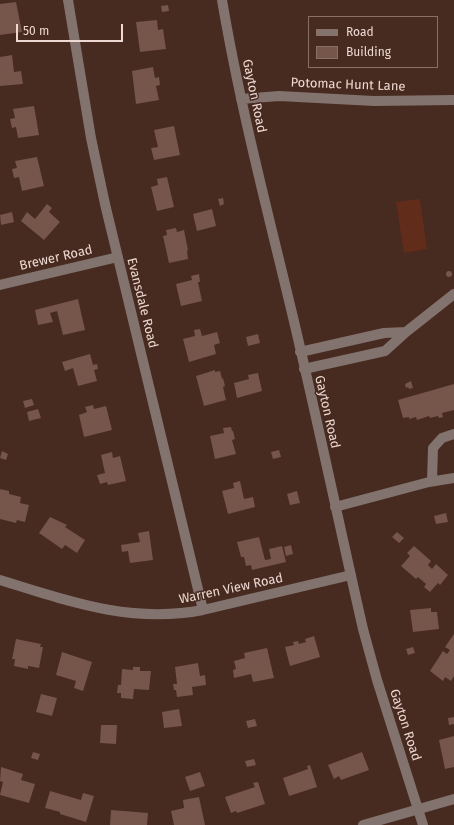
<!DOCTYPE html>
<html>
<head>
<meta charset="utf-8">
<style>
  body { margin:0 }
  #map { position:relative; width:454px; height:825px; overflow:hidden; background:#472a20; font-family:"Fira Sans",sans-serif }
  canvas { display:block }
  .legend { position:absolute; left:308px; top:16px; width:130px; height:52px; box-sizing:border-box; background:#472a20; border:1px solid #897067; margin:0; padding:5px 7px; list-style:none; font-size:12px; color:#edd9d2 }
  .legend li { display:flex; align-items:center; gap:8px; height:20px }
  .legend b { width:20px; border:1px solid #897067 }
  .scale { position:absolute; left:16px; top:24px; width:107px; height:18px; box-sizing:border-box; border:2px solid #edd9d2; border-top:0; padding-left:5px; font-size:12px; line-height:14px; white-space:nowrap; color:#edd9d2; -webkit-text-stroke:3px #472a20; paint-order:stroke }
</style>
</head>
<body>
<div id="map">
<canvas width="454" height="825"></canvas>
<ul class="legend">
<li><b style="height:5px;background:#83736e"></b>Road</li>
<li><b style="height:11px;background:#76554a"></b>Building</li>
</ul>
<div class="scale">50 m</div>
</div>
<script>
const g = document.querySelector('canvas').getContext('2d');
g.lineJoin = 'round';
function fillPath(path, color) { g.fillStyle = color; g.fill(path, 'evenodd'); }
function trace(path, color, width, dash) { g.strokeStyle = color; g.lineWidth = width; g.lineCap = dash ? 'butt' : 'round'; g.setLineDash(dash || []); g.stroke(path); }
function drawText(font, color, halo, rows, align = 'center') {
  g.font = font + ' "Fira Sans",sans-serif'; g.lineWidth = 3; g.setLineDash([]); g.textBaseline = 'middle'; g.strokeStyle = halo; g.fillStyle = color; for (const [text, x, y, turn = 0] of rows) {
    g.save(); g.translate(x, y); g.rotate((+turn || 0) * Math.PI / 180); g.textAlign = isNaN(turn) ? turn : align; if (halo) g.strokeText(text, 0, 0); g.fillText(text, 0, 0); g.restore();
  }
}
fillPath(new Path2D(`
  M420 199 427 249 404 253 396 202Z`), '#612d1a');
fillPath(new Path2D(`
  M16 2 22 32 0 35V4Z
  M168 5 169 11 162 12 161 6Z
  M157 20 158 30 163 29 166 49 140 52 136 22Z
  M12 55 14 72 21 71 23 84 0 86V57Z
  M153 67 155 78 159 77 160 85 156 86 159 100 136 104 132 71Z
  M34 106 39 135 18 138 16 127 12 128 10 119 15 118 13 109Z
  M174 126 180 155 154 160 151 148 158 147 154 130Z
  M37 157 44 186 22 191 19 177 14 178 12 169 17 168 15 161Z
  M167 177 174 207 157 211 151 187 158 185 157 179Z
  M223 198 224 204 220 206 218 199Z
  M47 204 52 208 49 212 60 222 44 240 21 221 27 212 35 219Z
  M212 209 216 226 197 231 193 214Z
  M12 212 14 222 1 225 0 215Z
  M176 228 177 232 184 230 188 250 187 251 188 259 169 263 163 236 167 235 166 230Z
  M446 274a3 3 0 1 1 6 0a3 3 0 1 1-6 0Z
  M199 274 200 282H198L202 301 181 306 176 284 192 280 191 276Z
  M78 299 85 330 63 335 57 311 50 313 53 322 38 325 35 310Z
  M200 329 202 336 217 332 220 343 214 345 216 354 189 362 183 339 195 336 194 330Z
  M258 334 260 343 248 346 246 337Z
  M90 354 93 365 97 364 98 369 94 370 97 381 78 386 73 368 65 371 62 362Z
  M215 370V372L220 371 222 379 223 378 225 386 223 387 226 400 204 406 196 376Z
  M258 373 262 391 237 398 234 383 249 379 248 375Z
  M411 381 413 388 409 389 408 387 406 388 405 384Z
  M454 384V410L442 413 443 417 439 418 438 416 430 418 429 416 417 420 416 417 409 419V417L403 418 398 400Z
  M32 399 34 405 25 408 23 401Z
  M93 405 94 409 106 406 112 430 84 437 79 415 87 412 85 407Z
  M38 409 41 418 29 421 27 412Z
  M231 427 232 431H233L235 439 232 440 236 454 215 459 210 436 224 433 223 428Z
  M279 450 281 457 273 459 271 452Z
  M2 451 8 454 6 460 0 458Z
  M112 452 113 458 120 456 126 481 108 485 107 482 100 484 97 475 105 473 101 455Z
  M240 481 244 499 253 497 255 507 228 514 222 491 234 488 233 483Z
  M0 489 9 491V494L21 497 20 503 29 505 25 522 17 520 16 523 0 519Z
  M297 491 300 503 290 505 287 494Z
  M446 513 448 522 436 524 434 516Z
  M50 517 67 525 65 527 85 540 77 553 65 545 62 549 39 533Z
  M149 531 153 560 130 563 128 551 122 552 121 545 140 542 138 533Z
  M397 532 404 538 399 543 392 537Z
  M259 537 265 560 271 559 269 549 282 546 286 562 252 570 251 565 246 566 244 557H241L237 542Z
  M291 545 293 554 286 556 284 547Z
  M414 546 431 561 428 565 432 569 436 564 448 575 440 585 438 583 430 592 424 587 426 584 418 577 416 579 401 566 410 556 407 553Z
  M431 608V612H437L439 629 413 632 410 610Z
  M454 634V676L451 681 445 677 443 681 430 671 443 651 447 654 450 650 445 647Z
  M314 636 320 657 290 666 285 647 294 645 293 642 298 641 299 644 306 642 305 639Z
  M16 639 41 644 40 647H43L39 668 28 666V669L14 666 15 659H12Z
  M413 647 415 653 408 655 406 649Z
  M267 648 274 678 253 682 251 674 234 678 233 670 236 669 234 661 245 658 244 653Z
  M62 652 92 662 83 691 74 688 76 681 56 675Z
  M198 663 200 676 205 675 206 685 192 687 193 695 177 697 176 690H174L173 684H177L175 667Z
  M133 667H140V671H151L149 690 134 689 133 699 121 698V693H117L118 685H121L122 669 133 670Z
  M41 694 57 698 52 716 36 712Z
  M179 709 182 726 164 728 162 712Z
  M454 717V724L449 725 448 718Z
  M255 719 257 726 248 728 246 721Z
  M101 725H117L116 744 100 743Z
  M454 736V767L445 769 439 740Z
  M33 752 40 754 38 760 31 758Z
  M362 752 369 770 341 780 339 776 334 779 328 765Z
  M254 759 256 765 247 767 245 761Z
  M310 765 317 787 289 796 283 778 308 769 307 766Z
  M1 767 23 774 21 780 35 784 29 803 0 795 3 782 0 781Z
  M200 772 205 786 190 791 185 777Z
  M258 782 265 804 237 813 236 811 231 813 225 797 255 787 253 783Z
  M50 791 81 800 83 793 94 796 86 822 60 814V812L45 808Z
  M199 797 205 825H174L171 811 184 808 183 800Z
  M111 810 148 813 147 825H110Z`), '#76554a');
trace(new Path2D(`
  M68 0 91 138 105 204 203 610
  M222 0C240 106 267 209 292 313 317 418 339 524 363 629L377 680 423 825
  M241 99 279 96 374 101 454 100
  M0 285 118 257
  M406 332 454 294
  M300 352 384 333 406 332 385 351 304 369
  M432 481 433 448 442 438 454 434
  M335 507 429 482 454 478
  M0 580C68 601 130 624 203 610L351 575
  M363 825 454 799`), '#83736e', 10);
drawText('13px', '#edd9d2', '#472a20', [
  ["Potomac Hunt Lane",348,85,2],
  ["Gayton Road",254,96,78],
  ["Brewer Road",56,258,-13],
  ["Evansdale Road",142,303,76],
  ["Gayton Road",327,412,77],
  ["Warren View Road",231,589,-12],
  ["Gayton Road",405,725,72]
]);
</script>
</body>
</html>
